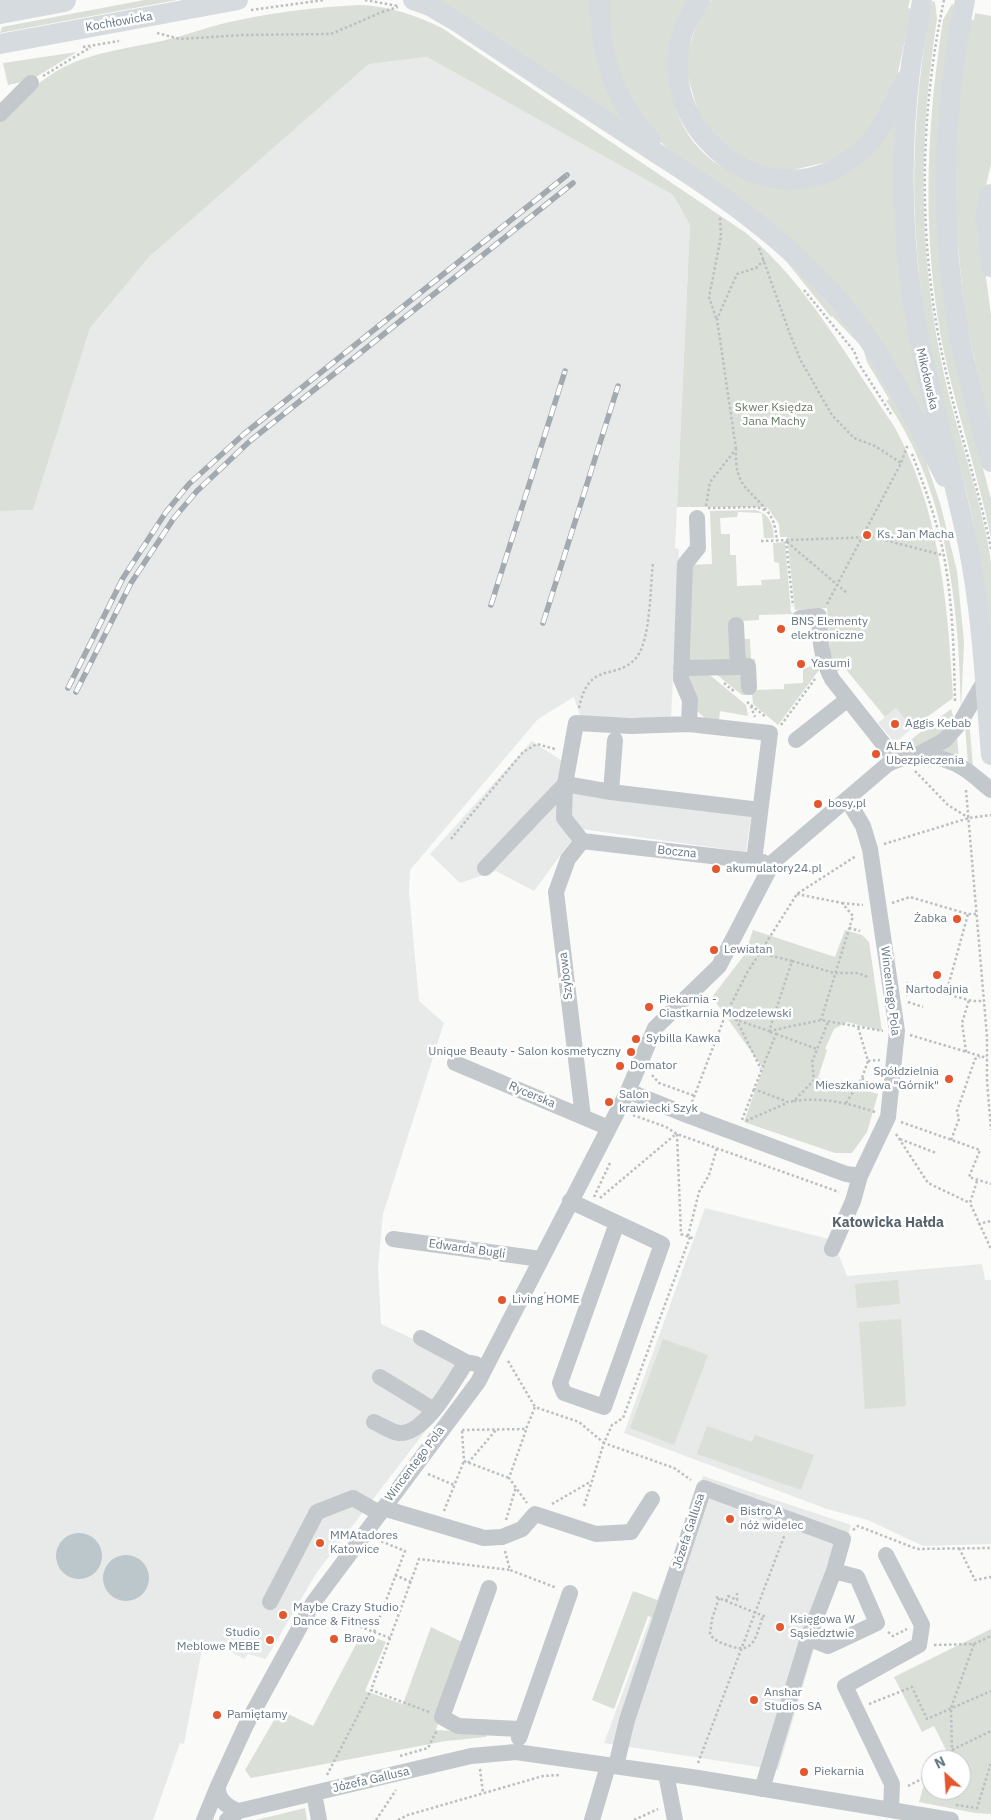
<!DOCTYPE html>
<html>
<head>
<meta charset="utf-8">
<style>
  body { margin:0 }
  #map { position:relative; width:991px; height:1820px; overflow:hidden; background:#fafaf8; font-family:"IBM Plex Sans",sans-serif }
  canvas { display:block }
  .north { position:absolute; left:921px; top:1750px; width:50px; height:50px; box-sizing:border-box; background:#fff; border:1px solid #c1c8cd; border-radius:50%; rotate:334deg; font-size:14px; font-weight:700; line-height:20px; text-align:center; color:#657683 }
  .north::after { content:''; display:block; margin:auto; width:18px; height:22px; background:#e4572e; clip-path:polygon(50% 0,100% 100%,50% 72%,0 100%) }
</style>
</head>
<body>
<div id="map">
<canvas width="991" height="1820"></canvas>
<div class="north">N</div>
</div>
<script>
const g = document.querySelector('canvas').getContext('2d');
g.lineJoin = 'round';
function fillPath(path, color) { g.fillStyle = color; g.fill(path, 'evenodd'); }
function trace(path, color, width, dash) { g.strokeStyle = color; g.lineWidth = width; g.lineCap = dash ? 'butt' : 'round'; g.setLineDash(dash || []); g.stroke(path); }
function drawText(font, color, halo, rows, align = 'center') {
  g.font = font + ' "IBM Plex Sans",sans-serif'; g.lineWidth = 5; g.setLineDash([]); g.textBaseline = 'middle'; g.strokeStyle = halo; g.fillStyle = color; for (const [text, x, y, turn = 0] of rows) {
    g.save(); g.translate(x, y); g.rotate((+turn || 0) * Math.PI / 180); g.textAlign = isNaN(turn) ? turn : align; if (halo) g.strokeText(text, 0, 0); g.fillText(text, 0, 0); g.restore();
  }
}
fillPath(new Path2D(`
  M427 57 673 195 690 225 675 548 679 549 671 719 580 716 574 697 538 719 410 870 409 892 419 1001 444 1023 383 1214 378 1268 381 1324 473 1367 467 1377 317 1572 266 1659 248 1654 244 1659 216 1644H203L184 1744 180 1743 153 1820H0V511L33 510 90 328 149 257 369 64Z
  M896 708 912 728 895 743 878 723Z
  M532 741 562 761 573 838 534 891 496 871 460 883 430 854Z
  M573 791 751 817 746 852 574 828 568 822Z
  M705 1208 833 1240 847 1276 982 1264 985 1280H991V1544L923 1546 868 1520 827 1509 624 1433Z
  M703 1476 851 1525 778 1770 604 1743Z`), '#e8e9e9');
fillPath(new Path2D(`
  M144 0H177L0 33 2 27Z
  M432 0H593L623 120Z
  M608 0H691C654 57 666 142 732 172 752 182 774 182 796 185L896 121 934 439 889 357 668 150 637 115 613 57Z
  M711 0H910L908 8 912 9 896 81 863 141 832 161 788 171 749 164 702 126 684 63 700 14Z
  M932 1 935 2 937 19C919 137 918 243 941 360 954 428 981 493 991 562 991 586 991 613 991 637 986 594 980 553 971 511 960 463 944 416 934 368 908 246 908 124 932 1Z
  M952 4 954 5 937 183 960 381 991 499V538C979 480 961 424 947 366 921 251 925 135 943 20Z
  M360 5C389 6 415 15 442 28L746 233C806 282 850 362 894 426 940 510 948 604 953 698L912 728 896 708 885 717 844 667 835 673 831 666 827 608 795 610 787 537H780L779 524 767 507H677L690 225 673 195 427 57 369 64 149 257 90 328 33 510 0 511V120C20 100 38 80 64 67 96 51 132 48 166 40 186 35 205 28 225 23 269 13 314 7 360 5Z
  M975 13 991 16V164L984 194 985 270 991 315V432L965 317 954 206 958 101 969 19 974 20Z
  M77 52 31 80 8 85 3 63Z
  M783 253 864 344 923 453 940 503 957 571 964 642 961 709C959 607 947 486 886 401L889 399 867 362 863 348 832 316 831 317 782 256Z
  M756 510C770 515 773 524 774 538H764L762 513 738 512 737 517 720 518 721 534H730V555H736L737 586 762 585 761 580 780 579 779 563 774 562 773 543 785 542 791 612 794 614 759 615V620L742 621V639H750L751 659H755L756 690 784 689V684L803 683V669L821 663 822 666 778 725 753 704 749 664 699 666 746 705 748 716 720 711 719 720 705 718 697 711 684 677 688 565 712 564 710 511Z
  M746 669 747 695H742L711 670Z
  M951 709 955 722C940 741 925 745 902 750L900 748Z
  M969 720 973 766 968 764 965 725Z
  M957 737 959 758 940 751Z
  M753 930 835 957 845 930 862 935 869 942 882 1031 847 1022 834 1029 825 1049 827 1050 818 1078 878 1094 867 1132 852 1153H835L744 1122 763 1068 712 997 745 954Z
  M898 1280 900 1304 857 1308 855 1284Z
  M901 1319 906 1406 865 1409 859 1322Z
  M663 1339 708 1355 674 1445 630 1428Z
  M707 1426 752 1442 755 1435 814 1455 801 1490 697 1454Z
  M633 1591 660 1601 653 1618 648 1616 614 1709 592 1700Z
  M431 1627 462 1642 436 1730 487 1733 486 1737 446 1741 251 1778 245 1770 280 1710 313 1726 362 1633 386 1642 365 1691 403 1704Z
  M991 1629V1814L975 1813 919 1802 927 1774 931 1771V1790H961V1760H951L934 1726 922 1732 894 1677Z
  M305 1808 307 1820H256Z`), '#dadfd7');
fillPath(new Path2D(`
  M56 1556a23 23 0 1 1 46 0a23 23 0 1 1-46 0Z
  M103 1578a23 23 0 1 1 46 0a23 23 0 1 1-46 0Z`), '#bbc7cb');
trace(new Path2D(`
  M365 0 398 6
  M944 0C918 122 918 251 946 372 959 432 979 489 991 549
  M251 10 324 0
  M382 12 398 7
  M157 33 180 39 242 35 331 34 382 12
  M83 47 119 41
  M43 76 91 47
  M759 248 791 337 801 361 832 415 854 438 875 446 901 463
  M804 290 854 351 859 364 891 414
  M716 318 709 297 721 237 720 216
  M736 449 717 319 737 274 756 268 764 260
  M912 454C926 490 940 529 946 568 953 612 954 656 955 701
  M706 506 710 482 736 449C734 489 751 488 770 515 775 523 776 532 777 541
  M708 508 757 507 765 510
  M761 541 873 537 942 555
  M786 541 793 606
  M787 542 847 593
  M827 604 901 463 908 444
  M724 683 735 692
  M747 702 766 717
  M751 706 755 717
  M579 708C589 659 615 682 636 658 651 640 650 587 653 563
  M781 725 815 679
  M915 771 948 805 969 818
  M966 790 987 1037V1081L991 1130
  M451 839 523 752 537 744 555 749
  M884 844 969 818 991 815
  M797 894 842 903 853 916 821 1020
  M842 903 863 905
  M892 903 910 897 968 914H977
  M849 928 860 931
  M792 961 835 973H858L868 977
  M906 983 972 1001H984
  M946 994 968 914
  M906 995 923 987
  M908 1002 923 1007
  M725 1016 769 1031 792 961 760 953
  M736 1019 761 1069
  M769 1031 821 1020 883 1031
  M770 1032 776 1034 754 1089 788 1102 794 1101 814 1080 812 1062 828 1022
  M776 1034 817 1049
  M910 1035 987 1058
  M966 1052 962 1023 969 1000
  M868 1061 880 1060
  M652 1075 659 1083 695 1096
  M862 1078 875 1091
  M794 1101C823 1097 848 1103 875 1112
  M692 1102 725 1016 747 973 797 894 856 856
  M846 1103 862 1078 868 1061 858 1027
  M633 1115 666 1127 677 1134 839 1192
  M742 1120 754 1089
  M746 1121 787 1103
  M901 1122 980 1150 969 1177 991 1184
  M677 1134 681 1234 695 1239
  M896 1134 928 1183 970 1203
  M900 1139 936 1153
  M951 1140 959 1119 957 1111 975 1059 980 1057
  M977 1181 970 1203 991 1249
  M594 1197 610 1163
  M600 1198 676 1134
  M978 1224 991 1221
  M688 1236 699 1192 709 1175 717 1148
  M544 1293 573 1303
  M508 1361 535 1407
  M462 1430 526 1429 535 1407 579 1422 604 1443 612 1425 623 1418 690 1237
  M526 1430 509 1478 527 1503
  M462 1431 464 1461 509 1478
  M468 1463 496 1430
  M428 1474 454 1485
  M552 1504 590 1482
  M584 1506 604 1443 674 1468 691 1480
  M444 1511 464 1461
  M506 1520 516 1487
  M853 1530 858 1526 917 1549 991 1548
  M959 1548 975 1580 991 1577
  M505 1551 510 1570 557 1588
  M395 1575 411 1582
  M716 1597 766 1617
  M719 1598 712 1619 710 1634C714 1641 722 1643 730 1646 755 1655 756 1635 763 1616
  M726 1601 728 1596 737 1600V1593
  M359 1621 361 1627 390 1638
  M374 1632 405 1551 378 1540
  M888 1632 893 1636 907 1629
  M974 1644 951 1708 952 1750 991 1731
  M934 1645 974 1644 991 1636
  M869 1704 912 1687 927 1719 991 1691
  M429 1712 371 1690 419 1559 510 1570
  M952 1750 957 1760
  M400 1756 428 1748 437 1730
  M698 1763 785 1534
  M480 1769 483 1793
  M327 1775 371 1690
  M908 1786 931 1774
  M956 1805 977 1808 991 1763
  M376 1820 396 1790
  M398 1820 408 1815 543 1776 560 1775
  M634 1820 658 1809`), '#bbbfc2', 2.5, [2.5, 2.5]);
trace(new Path2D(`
  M0 114 31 83
  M800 618 819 616C820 640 821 658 832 679L896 760
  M738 667 748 666 749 687
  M681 668 738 667 736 625
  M689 724 690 700 681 679 685 564 698 548 697 518
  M796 740 848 699
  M917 755 945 740 960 723 985 680
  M565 784 611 792 760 810
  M611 792 615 740
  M582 841 564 818 565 784 576 723 631 726 689 724 760 732 770 733 754 861
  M582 841 568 859 556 892 583 1117
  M582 841 763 862
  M485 868 565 784
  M455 1063 609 1128
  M628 1091 687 1115 846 1174 860 1176 888 1117 897 1031 870 849 863 826 847 799
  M570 1201 662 1244 604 1407 564 1393 560 1383 617 1223
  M393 1239 541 1259
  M832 1249 853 1201 860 1176
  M421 1338 466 1362 476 1364
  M380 1377 434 1410
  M374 1422C381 1425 391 1432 399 1433 425 1435 453 1382 466 1362
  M383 1508 484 1538 502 1537 522 1529 535 1514 596 1534 631 1532 652 1499
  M886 1555 922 1625 919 1645 845 1686 892 1784 891 1810
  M489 1588 442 1717 458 1726 520 1729
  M270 1602 317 1512 353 1498 379 1513
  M808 1638 828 1646 877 1623 857 1577 834 1571
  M519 1738 570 1593
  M616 1766 627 1720 704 1488 843 1539 834 1571 808 1638 762 1789
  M666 1774 675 1820
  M314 1793 319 1820
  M239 1811C227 1807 217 1800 218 1786L246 1725 313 1603 478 1382 628 1091 655 1028 719 966 773 862 888 764C912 752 941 754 963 768 973 774 982 783 991 790
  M204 1820 218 1786
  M227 1820 239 1811 314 1793 471 1756 516 1752 698 1778 951 1820
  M592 1820 608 1766`), '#c3c8cc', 16);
trace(new Path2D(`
  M413 0 430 6 454 20C520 64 586 108 653 151 721 194 788 241 840 302 885 355 913 417 945 477
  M600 0C598 54 615 101 651 141
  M700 0C622 108 765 239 862 150 883 131 893 104 906 79
  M922 0C919 24 913 48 910 72 903 129 902 187 906 244 913 348 947 444 968 545 982 614 985 685 991 755
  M965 0C943 109 939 220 958 329 966 374 979 418 991 462
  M0 44 238 0
  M987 222 991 267`), '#d6dbdf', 20);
trace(new Path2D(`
  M0 12 64 0
  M987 222 991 196`), '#d6dbdf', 24);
const rail = new Path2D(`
  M491 605 565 371
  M543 623 618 386
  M68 688 123 578 166 512 189 484 244 434 567 175
  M76 692 131 583 174 518 197 491 250 441 573 183`);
trace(rail, '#a2aab0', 5.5);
trace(rail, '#fff', 4, [11]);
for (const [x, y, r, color] of [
  [867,535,5,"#e4572e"],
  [781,629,5,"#e4572e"],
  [801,664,5,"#e4572e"],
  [895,724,5,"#e4572e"],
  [876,754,5,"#e4572e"],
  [818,804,5,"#e4572e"],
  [716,869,5,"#e4572e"],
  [957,919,5,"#e4572e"],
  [714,950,5,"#e4572e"],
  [937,975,5,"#e4572e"],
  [649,1007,5,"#e4572e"],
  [636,1039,5,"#e4572e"],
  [631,1052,5,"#e4572e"],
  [620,1066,5,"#e4572e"],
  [949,1079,5,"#e4572e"],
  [609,1102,5,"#e4572e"],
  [502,1300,5,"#e4572e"],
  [730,1519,5,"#e4572e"],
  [320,1543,5,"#e4572e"],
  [283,1615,5,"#e4572e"],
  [780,1627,5,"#e4572e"],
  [334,1639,5,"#e4572e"],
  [270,1640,5,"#e4572e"],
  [754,1700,5,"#e4572e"],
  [217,1715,5,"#e4572e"],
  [804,1772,5,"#e4572e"]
]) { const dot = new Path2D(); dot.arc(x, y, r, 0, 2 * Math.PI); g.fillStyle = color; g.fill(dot); trace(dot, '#fff', 2); }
drawText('12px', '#657683', '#fff', [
  ["Kochłowicka",119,22,-10],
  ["Mikołowska",927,379,77],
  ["Boczna",677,852,6],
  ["Szybowa",566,976,-97],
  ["Wincentego Pola",890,991,83],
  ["Rycerska",532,1095,23],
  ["Edwarda Bugli",467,1249,8],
  ["Wincentego Pola",415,1464,-53],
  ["Józefa Gallusa",689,1531,-72],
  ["Józefa Gallusa",371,1780,-13]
]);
drawText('12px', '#687a64', '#fff', [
  ["Skwer Księdza",774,408],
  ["Jana Machy",774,422]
]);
drawText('12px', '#657683', '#fff', [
  ["Ks. Jan Macha",877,535],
  ["BNS Elementy",791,622],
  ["elektroniczne",791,636],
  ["Yasumi",811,664],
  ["Aggis Kebab",905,724],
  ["ALFA",886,747],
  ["Ubezpieczenia",886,761],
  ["bosy.pl",828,804],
  ["akumulatory24.pl",726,869],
  ["Żabka",947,919,"right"],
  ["Lewiatan",724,950],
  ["Nartodajnia",937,990,"center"],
  ["Piekarnia -",659,1000],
  ["Ciastkarnia Modzelewski",659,1014],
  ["Sybilla Kawka",646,1039],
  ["Unique Beauty - Salon kosmetyczny",621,1052,"right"],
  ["Domator",630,1066],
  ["Spółdzielnia",939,1072,"right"],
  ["Mieszkaniowa \"Górnik\"",939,1086,"right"],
  ["Salon",619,1095],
  ["krawiecki Szyk",619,1109],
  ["Living HOME",512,1300],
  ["Bistro A",740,1512],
  ["nóż widelec",740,1526],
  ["MMAtadores",330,1536],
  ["Katowice",330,1550],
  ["Maybe Crazy Studio",293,1608],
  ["Dance & Fitness",293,1622],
  ["Księgowa W",790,1620],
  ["Sąsiedztwie",790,1634],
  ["Studio",260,1633,"right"],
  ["Meblowe MEBE",260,1647,"right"],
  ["Bravo",344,1639],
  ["Anshar",764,1693],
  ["Studios SA",764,1707],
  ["Pamiętamy",227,1715],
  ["Piekarnia",814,1772]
], 'left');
drawText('bold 14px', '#57646e', '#fff', [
  ["Katowicka Hałda",888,1223]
]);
</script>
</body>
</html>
